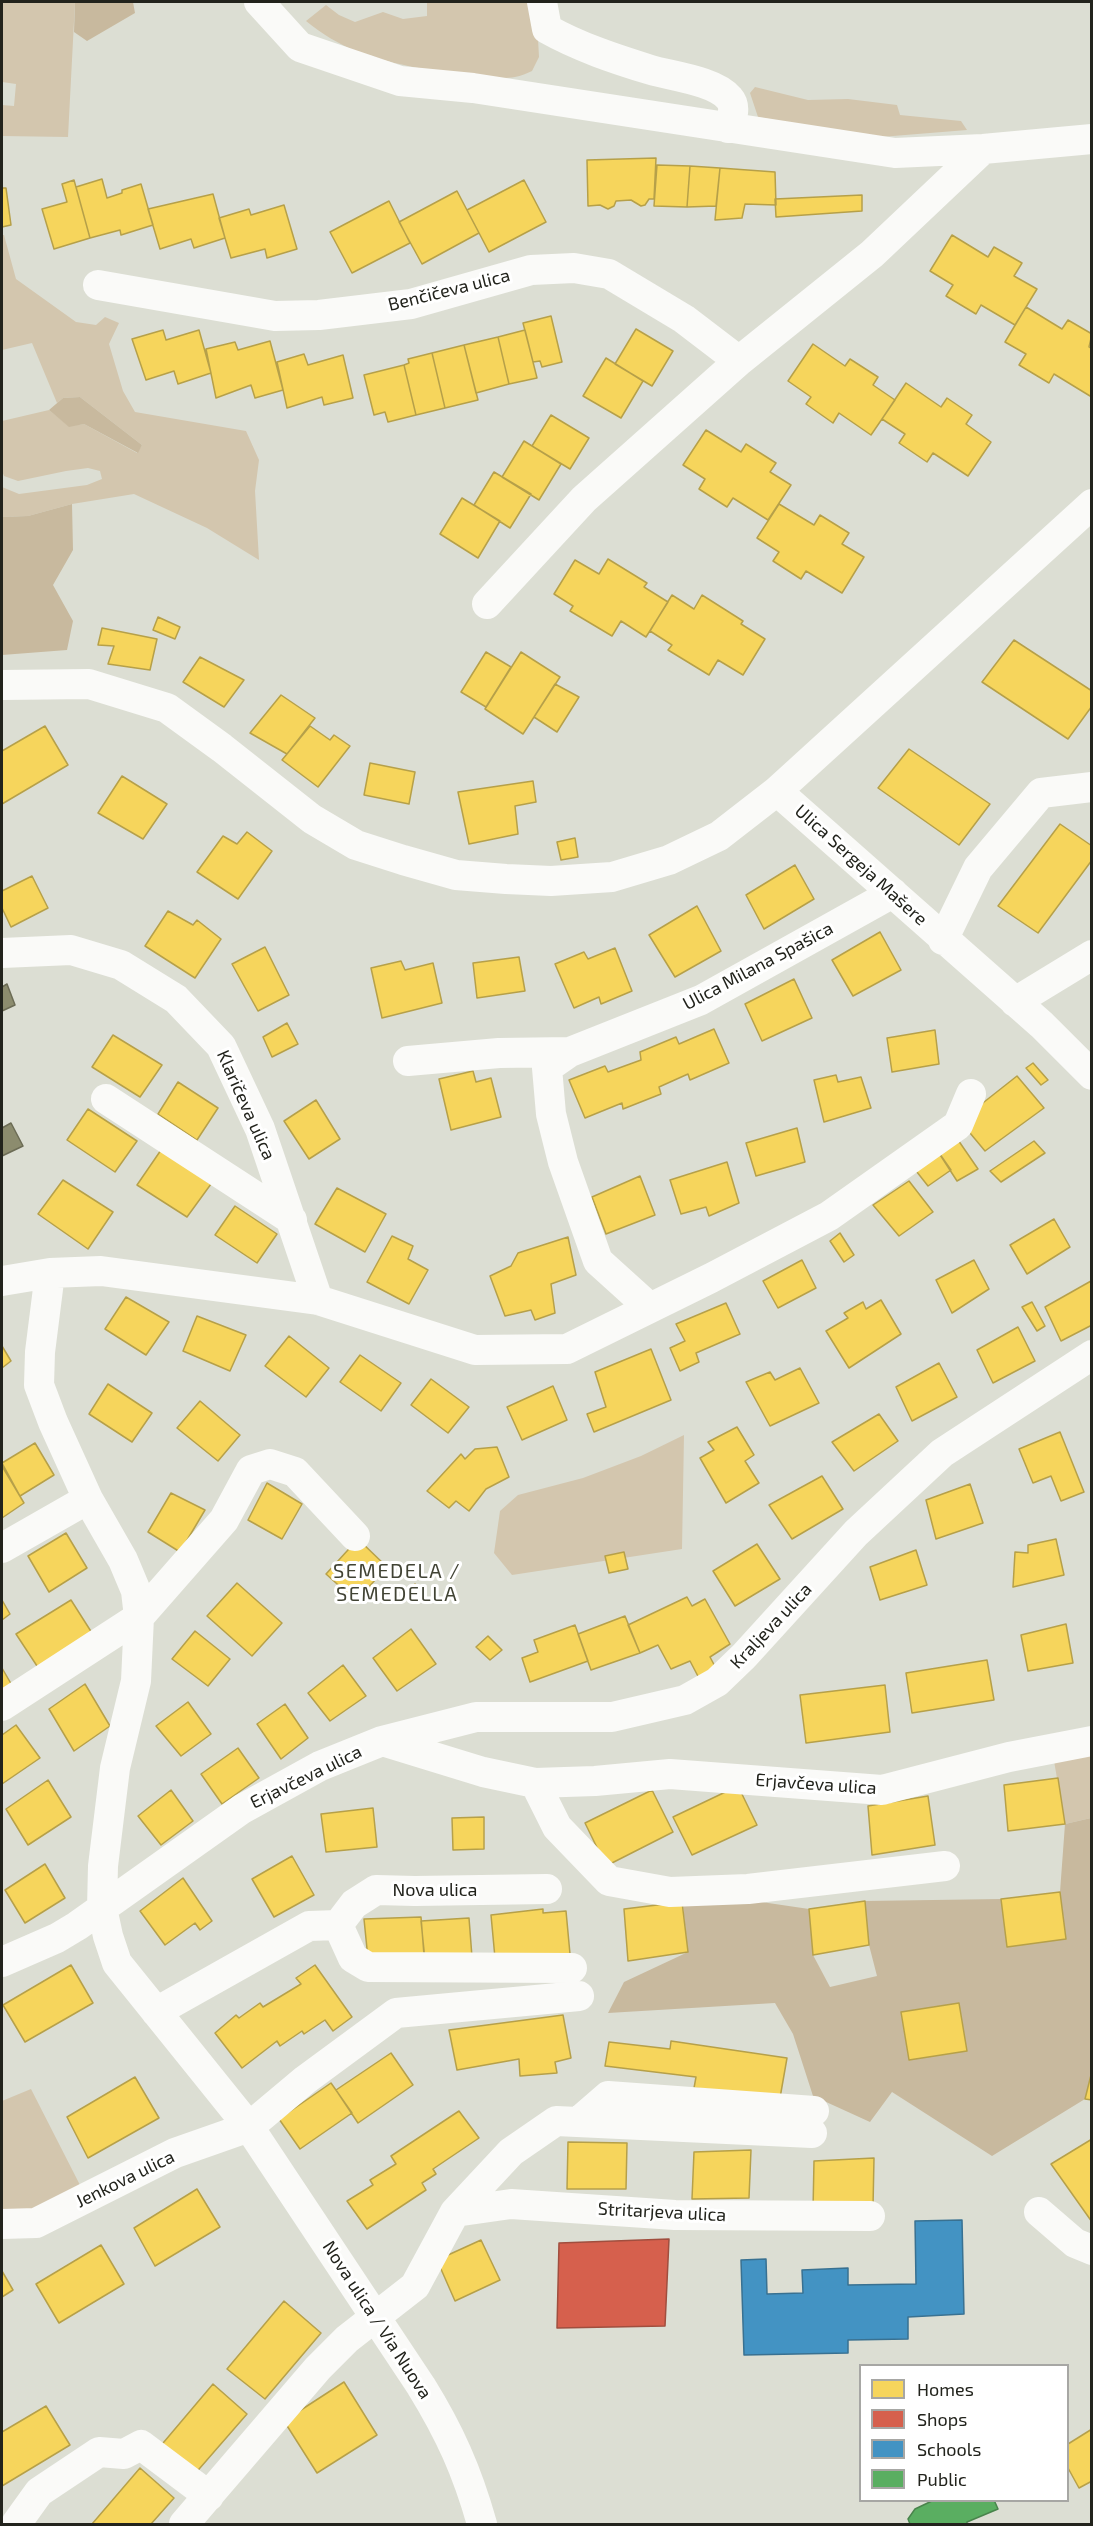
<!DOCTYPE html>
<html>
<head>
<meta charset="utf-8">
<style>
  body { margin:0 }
  #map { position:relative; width:1093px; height:2526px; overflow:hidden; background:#dcded3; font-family:"Exo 2",sans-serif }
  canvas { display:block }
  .frame { position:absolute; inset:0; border:3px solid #22231c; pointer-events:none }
  .legend { position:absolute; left:859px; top:2364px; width:210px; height:138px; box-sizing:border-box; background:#fff; border:2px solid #a7a7a4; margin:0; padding:8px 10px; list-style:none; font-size:18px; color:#22231c }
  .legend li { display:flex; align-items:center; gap:12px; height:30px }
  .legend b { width:30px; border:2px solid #a7a7a4 }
</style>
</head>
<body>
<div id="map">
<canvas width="1093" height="2526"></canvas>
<div class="frame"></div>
<ul class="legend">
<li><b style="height:16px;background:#f6d55c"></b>Homes</li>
<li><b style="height:16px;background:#d6604d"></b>Shops</li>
<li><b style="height:16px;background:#4393c3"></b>Schools</li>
<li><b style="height:16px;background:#5aae61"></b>Public</li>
</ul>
</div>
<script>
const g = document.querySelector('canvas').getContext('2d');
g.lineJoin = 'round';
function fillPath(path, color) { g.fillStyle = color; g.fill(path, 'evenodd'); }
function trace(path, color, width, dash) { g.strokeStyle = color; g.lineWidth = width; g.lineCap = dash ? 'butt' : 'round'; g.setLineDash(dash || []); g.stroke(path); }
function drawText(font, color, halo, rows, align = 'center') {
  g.font = font + ' "Exo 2",sans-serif'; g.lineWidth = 6; g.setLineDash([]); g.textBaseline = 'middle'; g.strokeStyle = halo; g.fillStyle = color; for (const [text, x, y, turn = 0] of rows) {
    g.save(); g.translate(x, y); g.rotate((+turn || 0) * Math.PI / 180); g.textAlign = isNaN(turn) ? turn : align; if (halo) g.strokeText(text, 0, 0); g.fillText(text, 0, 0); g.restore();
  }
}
fillPath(new Path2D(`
  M2 2H75L68 137 2 136V105L14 106 16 84 2 82Z
  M427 2H536L539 57 532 71C527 73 521 76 515 77 486 83 386 64 357 52 339 44 322 34 306 21L326 5 339 15 355 22 383 12 403 19 427 16Z
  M755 87 808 100 848 99 897 105 900 115 961 121 967 130 868 138 758 117 750 93Z
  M2 235H4L16 279 76 322 96 325 105 317 119 323 109 344 123 391 135 412 246 431 259 460 255 491 259 560 207 528 134 494 72 504 28 516 2 517V487L19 494 87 485 102 479 100 471 88 468 66 471 18 481 4 476 2 471V421L49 410 69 426 84 424 137 453 142 445 80 397 63 398 57 403 32 343 2 350Z
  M684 1435 682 1549 512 1575 494 1553 500 1511 518 1495 583 1478 641 1456Z
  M1091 1749V1818L1065 1824 1054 1761Z
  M31 2089 81 2187 13 2219H2V2101Z`), '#d3c6ae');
fillPath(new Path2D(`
  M75 2H133L135 13 87 41 74 32Z
  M80 397 142 445 138 453 84 424 69 427 49 410 63 398Z
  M72 504 73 550 53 585 73 621 67 650 2 655V517L28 516Z
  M1091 1818 1092 2070 1085 2099 992 2156 892 2092 870 2122 813 2096 793 2034 775 2003 608 2013 624 1982 688 1952 683 1906 741 1899 809 1909 813 1955 830 1987 877 1976 869 1945 865 1901 1001 1899 1007 1946 1066 1939 1060 1892 1065 1824ZM959 2003 967 2051 909 2060 901 2012Z`), '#c8b99e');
const homes = new Path2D(`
  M656 158 654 199H649L645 205 641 206 631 200 616 201 614 206 608 209 600 205 588 206 587 160Z
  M657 165 690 166 687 207 654 206Z
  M690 166 720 168 716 206 687 207Z
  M720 168 775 172 776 205 745 204 742 218 715 220Z
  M102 179 107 198 122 193V190L141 184 153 225 121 235 120 230 90 238 76 187Z
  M74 180 90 238 54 249 42 209 67 202 62 184Z
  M524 180 546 222 489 252 467 210Z
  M2 188H6L11 225 2 227Z
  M457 191 479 233 422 264 399 222Z
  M213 194 225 238 194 248 191 239 160 249 148 209Z
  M862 195V211L776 217 775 199Z
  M389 201 410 243 352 273 330 232Z
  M284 205 297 249 267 258 265 249 231 258 219 218 249 209 251 215Z
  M952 235 988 257 994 247 1022 263 1014 276 1037 289 1015 325 981 305 976 314 946 296 953 285 930 271Z
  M1026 307 1062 329 1068 320 1092 334 1089 347 1092 349V393L1090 396 1054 374 1049 383 1019 365 1026 354 1005 342Z
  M551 316 562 362 542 367 540 361 533 362 523 323Z
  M636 329 673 351 652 386 615 364Z
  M163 330 166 340 199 330 211 373 178 384 174 371 146 380 132 339Z
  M525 330 537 378 509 384 498 337Z
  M498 337 509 384 476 393 464 345Z
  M270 341 283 390 255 398 251 385 216 398 206 349 235 342 238 350Z
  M813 344 845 366 850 359 878 377 873 385 895 400 871 435 839 413 833 423 806 404 811 397 788 381Z
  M464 345 478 400 445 408 432 353Z
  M432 353 445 408 416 415 404 365 409 363 408 359Z
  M304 354 308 365 343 355 353 398 324 405 322 397 287 408 277 362Z
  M606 358 643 381 621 418 583 396Z
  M404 365 416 415 388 422 385 412 374 415 364 375Z
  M906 383 941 407 947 398 972 415 966 424 991 442 968 476 933 453 927 462 899 443 905 434 882 419Z
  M551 415 589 438 570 469 532 446Z
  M706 430 741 452 746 444 776 463 770 472 791 485 768 520 733 498 727 507 699 489 705 479 683 465Z
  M524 441 561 464 539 500 502 477Z
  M494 472 531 494 510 528 474 505Z
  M462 498 500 521 478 558 440 534Z
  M779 504 814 525 820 515 849 533 842 544 864 557 842 593 806 571 801 579 773 561 779 552 757 538Z
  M608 559 647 583 644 587 668 602 646 637 621 621 612 636 570 611 573 606 554 594 575 560 599 574Z
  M672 595 694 609 702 595 743 621 741 624 765 639 743 675 718 660 709 675 668 650 672 645 650 631Z
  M158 617 180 627 175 639 153 630Z
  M102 628 157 639 150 670 108 664 114 646 98 645Z
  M1014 640 1092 691V706L1068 739 982 682Z
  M486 652 511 667 486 707 461 692Z
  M521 652 560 677 523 734 485 709Z
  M200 657 244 680 224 707 183 682Z
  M555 684 579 697 557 732 534 717Z
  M281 695 315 718 287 754 250 733Z
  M45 726 68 765 2 804V751Z
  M310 726 330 740 334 735 350 746 318 787 282 760Z
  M909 749 990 804 959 845 878 788Z
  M370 763 415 772 409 804 364 795Z
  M122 776 167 804 143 839 98 813Z
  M533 781 536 802 515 806 518 834 469 844 458 792Z
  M1060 824 1092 846V860L1038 933 998 906Z
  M247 832 272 851 238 899 197 872 223 836 237 844Z
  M575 838 578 857 561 860 557 842Z
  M795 865 814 899 764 929 746 895Z
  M32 876 48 908 11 927 2 908V891Z
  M697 906 721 951 675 977 649 935Z
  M168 911 193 925 197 920 221 939 195 978 145 946Z
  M880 932 901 970 853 996 832 960Z
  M265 947 289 995 258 1011 232 964Z
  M615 948 632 991 601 1004 599 997 574 1008 555 964 584 952 588 959Z
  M519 957 525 991 477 998 473 963Z
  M401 961 405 970 433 963 442 1003 382 1018 371 968Z
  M794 979 812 1018 762 1041 745 1004Z
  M287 1023 298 1044 272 1057 263 1037Z
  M714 1029 729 1063 690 1080 688 1074 659 1087 661 1094 623 1109 622 1103 585 1118 569 1080 605 1066 608 1072 641 1060 640 1052 676 1037 679 1044Z
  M935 1030 939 1064 892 1072 887 1038Z
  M113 1035 162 1065 140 1097 92 1067Z
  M1033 1063 1048 1080 1041 1085 1026 1068Z
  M473 1071 476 1082 491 1078 501 1117 451 1130 439 1079Z
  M836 1075 838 1082 861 1077 871 1108 824 1122 814 1080Z
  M1017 1076 1044 1108 985 1151 960 1121Z
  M178 1082 218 1108 197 1140 158 1114Z
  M316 1100 340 1139 309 1159 284 1121Z
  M88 1109 137 1141 115 1172 67 1140Z
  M797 1128 805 1162 756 1176 746 1143Z
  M956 1137 978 1169 957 1181 937 1150Z
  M1034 1141 1045 1153 1001 1182 990 1171Z
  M161 1150 211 1184 187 1217 137 1185Z
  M937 1150 951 1170 928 1186 913 1167Z
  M727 1162 739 1203 709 1216 706 1207 681 1214 670 1180Z
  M640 1176 655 1215 606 1234 592 1197Z
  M63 1180 113 1212 88 1249 38 1214Z
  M909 1181 933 1212 899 1236 873 1205Z
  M337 1188 386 1214 365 1252 315 1224Z
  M235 1206 277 1234 257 1263 215 1235Z
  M1054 1219 1070 1247 1027 1274 1010 1245Z
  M840 1233 854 1255 844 1262 830 1241Z
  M392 1236 413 1246 408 1259 428 1270 409 1304 367 1282Z
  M568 1237 576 1275 551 1284 555 1313 535 1320 531 1310 505 1316 490 1276 511 1266 518 1253Z
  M802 1260 816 1288 778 1308 763 1281Z
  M974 1260 989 1289 952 1313 936 1280Z
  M1091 1281 1092 1325 1061 1341 1045 1307Z
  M126 1297 169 1322 146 1355 105 1329Z
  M881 1300 901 1334 849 1368 826 1331 848 1318 844 1313 863 1302 866 1309Z
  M1032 1302 1045 1326 1037 1331 1022 1307Z
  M726 1303 740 1334 696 1353 699 1362 680 1371 670 1348 685 1341 676 1324Z
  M197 1316 246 1335 230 1371 183 1351Z
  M1018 1327 1035 1361 993 1383 977 1350Z
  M289 1336 329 1368 306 1397 265 1366Z
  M2 1346 11 1361 2 1368Z
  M651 1349 671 1400 594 1432 587 1414 606 1407 595 1372Z
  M360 1355 401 1383 381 1411 340 1382Z
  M939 1363 957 1397 912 1421 896 1387Z
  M800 1368 819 1403 770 1426 746 1382 770 1372 775 1380Z
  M431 1379 469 1407 448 1433 411 1405Z
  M108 1384 152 1413 132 1442 89 1414Z
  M553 1386 567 1420 522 1440 507 1407Z
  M200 1401 240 1435 218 1461 177 1428Z
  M879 1414 898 1441 854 1471 832 1442Z
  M737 1427 754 1455 745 1461 759 1483 726 1503 700 1458 714 1450 708 1442Z
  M1060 1432 1084 1492 1061 1501 1051 1476 1033 1483 1019 1449Z
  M35 1443 54 1475 20 1496 2 1463Z
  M497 1447 509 1477 486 1489 469 1511 456 1501 449 1508 427 1491 461 1454 465 1459 475 1449Z
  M2 1466 24 1503 2 1518Z
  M822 1476 843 1509 792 1539 769 1505Z
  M267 1483 302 1504 282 1539 248 1520Z
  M970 1484 983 1523 936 1539 926 1500Z
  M171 1493 205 1510 180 1552 148 1532Z
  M66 1533 87 1568 49 1592 28 1556Z
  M358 1539 387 1567 356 1601 326 1574Z
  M1056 1539 1064 1575 1013 1587 1015 1552 1028 1553V1545Z
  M757 1544 780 1579 735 1606 713 1571Z
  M916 1550 927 1585 880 1600 870 1567Z
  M624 1552 628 1569 609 1573 605 1556Z
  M237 1583 282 1623 252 1656 207 1616Z
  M415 1584 422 1591 410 1602 403 1595Z
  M687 1597 692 1606 705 1599 730 1644 710 1657 718 1672 701 1682 690 1661 671 1669 658 1645 640 1653 628 1625Z
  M2 1600 10 1614 2 1620Z
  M71 1600 92 1633 39 1669 16 1634Z
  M625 1616 640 1653 591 1670 578 1634Z
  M1066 1624 1073 1663 1028 1671 1021 1635Z
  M575 1625 588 1661 530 1682 522 1658 538 1652 534 1640Z
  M411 1629 436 1664 397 1691 373 1658Z
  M195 1631 230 1659 208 1686 172 1659Z
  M488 1636 502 1650 490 1660 476 1647Z
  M987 1660 994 1700 912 1713 906 1673Z
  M343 1665 366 1696 330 1721 308 1693Z
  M2 1668 17 1694 2 1703Z
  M85 1684 110 1726 74 1751 49 1709Z
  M885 1685 890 1732 806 1743 800 1695Z
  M188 1702 211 1734 181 1756 156 1726Z
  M285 1704 308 1738 281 1759 257 1724Z
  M16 1725 40 1758 2 1784V1735Z
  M238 1748 259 1778 222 1804 201 1774Z
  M1058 1778 1065 1824 1008 1831 1004 1785Z
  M48 1780 71 1817 28 1845 6 1809Z
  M738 1786 757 1825 692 1855 673 1817Z
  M171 1790 193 1821 161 1845 138 1816Z
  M652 1790 673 1832 606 1866 585 1823Z
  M928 1796 935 1845 872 1855 868 1806Z
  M373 1808 377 1847 326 1852 321 1814Z
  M484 1817V1849L453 1850 452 1818Z
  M292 1856 314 1895 274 1917 252 1879Z
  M45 1864 65 1898 25 1923 5 1890Z
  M183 1878 212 1921 200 1930 195 1923 165 1945 140 1911Z
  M1060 1892 1066 1939 1007 1947 1001 1899Z
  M865 1901 869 1945 813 1955 809 1909Z
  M682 1902 688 1952 628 1961 624 1909Z
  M543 1909V1913L566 1911 570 1954 495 1958 491 1915Z
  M421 1917 424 1955 368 1959 364 1919Z
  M469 1918 472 1957 425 1960 421 1921Z
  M71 1965 93 2003 25 2042 3 2005Z
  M315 1965 352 2017 333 2031 325 2020 304 2034 302 2031 280 2046 277 2041 242 2068 215 2033 236 2015 239 2018 260 2003 263 2007 301 1984 296 1978Z
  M959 2003 967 2051 909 2060 901 2012Z
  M563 2015 571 2058 555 2062 557 2073 520 2076 519 2059 457 2070 449 2030Z
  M671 2041 787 2058 780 2098 694 2088 696 2077 605 2066 609 2042 670 2049Z
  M391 2053 413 2085 358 2123 336 2090Z
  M1092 2071V2100L1085 2099Z
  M135 2077 159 2118 88 2158 67 2117Z
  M331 2083 352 2113 300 2149 279 2119Z
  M459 2111 479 2138 433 2169 436 2174 422 2183 426 2190 367 2229 347 2201 373 2185 370 2180 396 2164 391 2156Z
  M1092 2139V2222L1051 2164Z
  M568 2142 627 2143 626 2189H567Z
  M751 2150 749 2198 692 2199 694 2152Z
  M874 2158 873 2207 813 2210 814 2161Z
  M197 2189 220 2227 155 2266 134 2228Z
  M481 2240 500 2280 455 2301 437 2260Z
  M101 2245 124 2284 59 2323 36 2284Z
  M2 2271 13 2290 2 2297Z
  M284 2301 321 2333 265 2399 227 2369Z
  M344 2382 377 2435 317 2473 284 2421Z
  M213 2384 247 2414 193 2476 158 2449Z
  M46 2406 70 2445 2 2486V2432Z
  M1092 2429V2481L1079 2488 1068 2468V2444Z
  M140 2468 174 2498 151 2524H92Z`);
fillPath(homes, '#f6d55c');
trace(homes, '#b6a049', 1.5);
const shops = new Path2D(`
  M669 2239 665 2326 557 2328 559 2243Z`);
fillPath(shops, '#d6604d');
trace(shops, '#a04e3e', 1.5);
const schools = new Path2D(`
  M962 2220 964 2314 908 2317V2339L848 2340V2353L744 2355 741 2260 766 2259 767 2294 803 2293 802 2270 848 2268V2285L916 2284 915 2221Z`);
fillPath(schools, '#4393c3');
trace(schools, '#397191', 1.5);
const public = new Path2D(`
  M934 2500H994L998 2509 967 2522V2524H910L908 2519 915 2509Z`);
fillPath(public, '#5aae61');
trace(public, '#49844c', 1.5);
const industry = new Path2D(`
  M7 984 15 1005 2 1011V987Z
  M11 1123 23 1146 2 1156V1128Z`);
fillPath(industry, '#8c8c6e');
trace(industry, '#6c6c55', 1.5);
trace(new Path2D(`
  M259 2 300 47 400 81 473 88 895 153 983 149 1092 139
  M542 2 547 29C579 47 615 59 651 70 672 76 715 81 729 98 737 107 732 118 728 128
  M98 285 275 316 319 315 411 304 531 270 574 268 609 274 684 319 739 361
  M487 604 584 499 739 361 872 254 983 149
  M2 685 89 684 167 708 222 748 312 819 356 845 403 860 456 875 506 879 551 881 612 877 669 860 719 836 777 791 1092 504
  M777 791 1042 1025 1092 1075
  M943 940 978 868 1041 793 1092 787
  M2 953 71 950 121 965 176 999 221 1046 260 1129 318 1300
  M1015 1002 1092 955
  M570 1052 547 1068 551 1114 563 1162 598 1261 650 1308
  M408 1061 499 1053 570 1052 701 1000 893 893
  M106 1099 292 1220
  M50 1273 40 1352 39 1385 53 1422 88 1499 123 1560 136 1591 139 1617 136 1681 115 1768 103 1866 102 1908 108 1936 117 1963 249 2127 421 2386C450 2433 467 2471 482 2524
  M2 1281 50 1273 101 1271 318 1300 475 1350 567 1349 711 1278 829 1216 958 1125 971 1094
  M2 1548 88 1499
  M2 1706 139 1617 224 1520 251 1470 270 1464 295 1472 355 1536
  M382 1741 483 1772 535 1783 595 1781 670 1774 882 1790 1009 1757 1092 1741
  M535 1783 557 1827 609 1881 670 1892 748 1889 945 1866
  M338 1925 354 1904 376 1890 415 1891 547 1889
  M2 1962 57 1938 77 1926 242 1809 320 1766 382 1741 476 1717H612L685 1700 717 1682 744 1656 856 1533 942 1453 1092 1355
  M156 2012 309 1926 338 1925 353 1958 368 1967 572 1968
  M578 2122 608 2096 814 2111
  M455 2212 511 2204 675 2215 870 2216
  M1039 2212 1075 2243 1092 2250
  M2 2224 36 2223 175 2153 249 2127 305 2080 396 2013 579 1996
  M16 2524 39 2492 99 2452 124 2454 141 2445 209 2496
  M184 2524 318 2368 347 2339 415 2286 455 2212 511 2152 556 2121 812 2133`), '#fafaf8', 30);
drawText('18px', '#22231c', '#fff', [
  ["Benčičeva ulica",449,290,-14],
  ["Ulica Sergeja Mašere",861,865,42],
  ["Ulica Milana Spašica",758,966,-28],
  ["Klaričeva ulica",246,1105,66],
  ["Kraljeva ulica",771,1626,-47],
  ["Erjavčeva ulica",306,1777,-26],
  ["Erjavčeva ulica",816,1784,4],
  ["Nova ulica",435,1890],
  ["Jenkova ulica",125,2179,-26],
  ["Stritarjeva ulica",662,2212,3],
  ["Nova ulica / Via Nuova",377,2320,57]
]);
g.letterSpacing = '1.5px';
drawText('20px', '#414334', '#fff', [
  ["SEMEDELA /",397,1571],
  ["SEMEDELLA",397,1594]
]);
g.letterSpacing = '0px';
</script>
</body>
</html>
